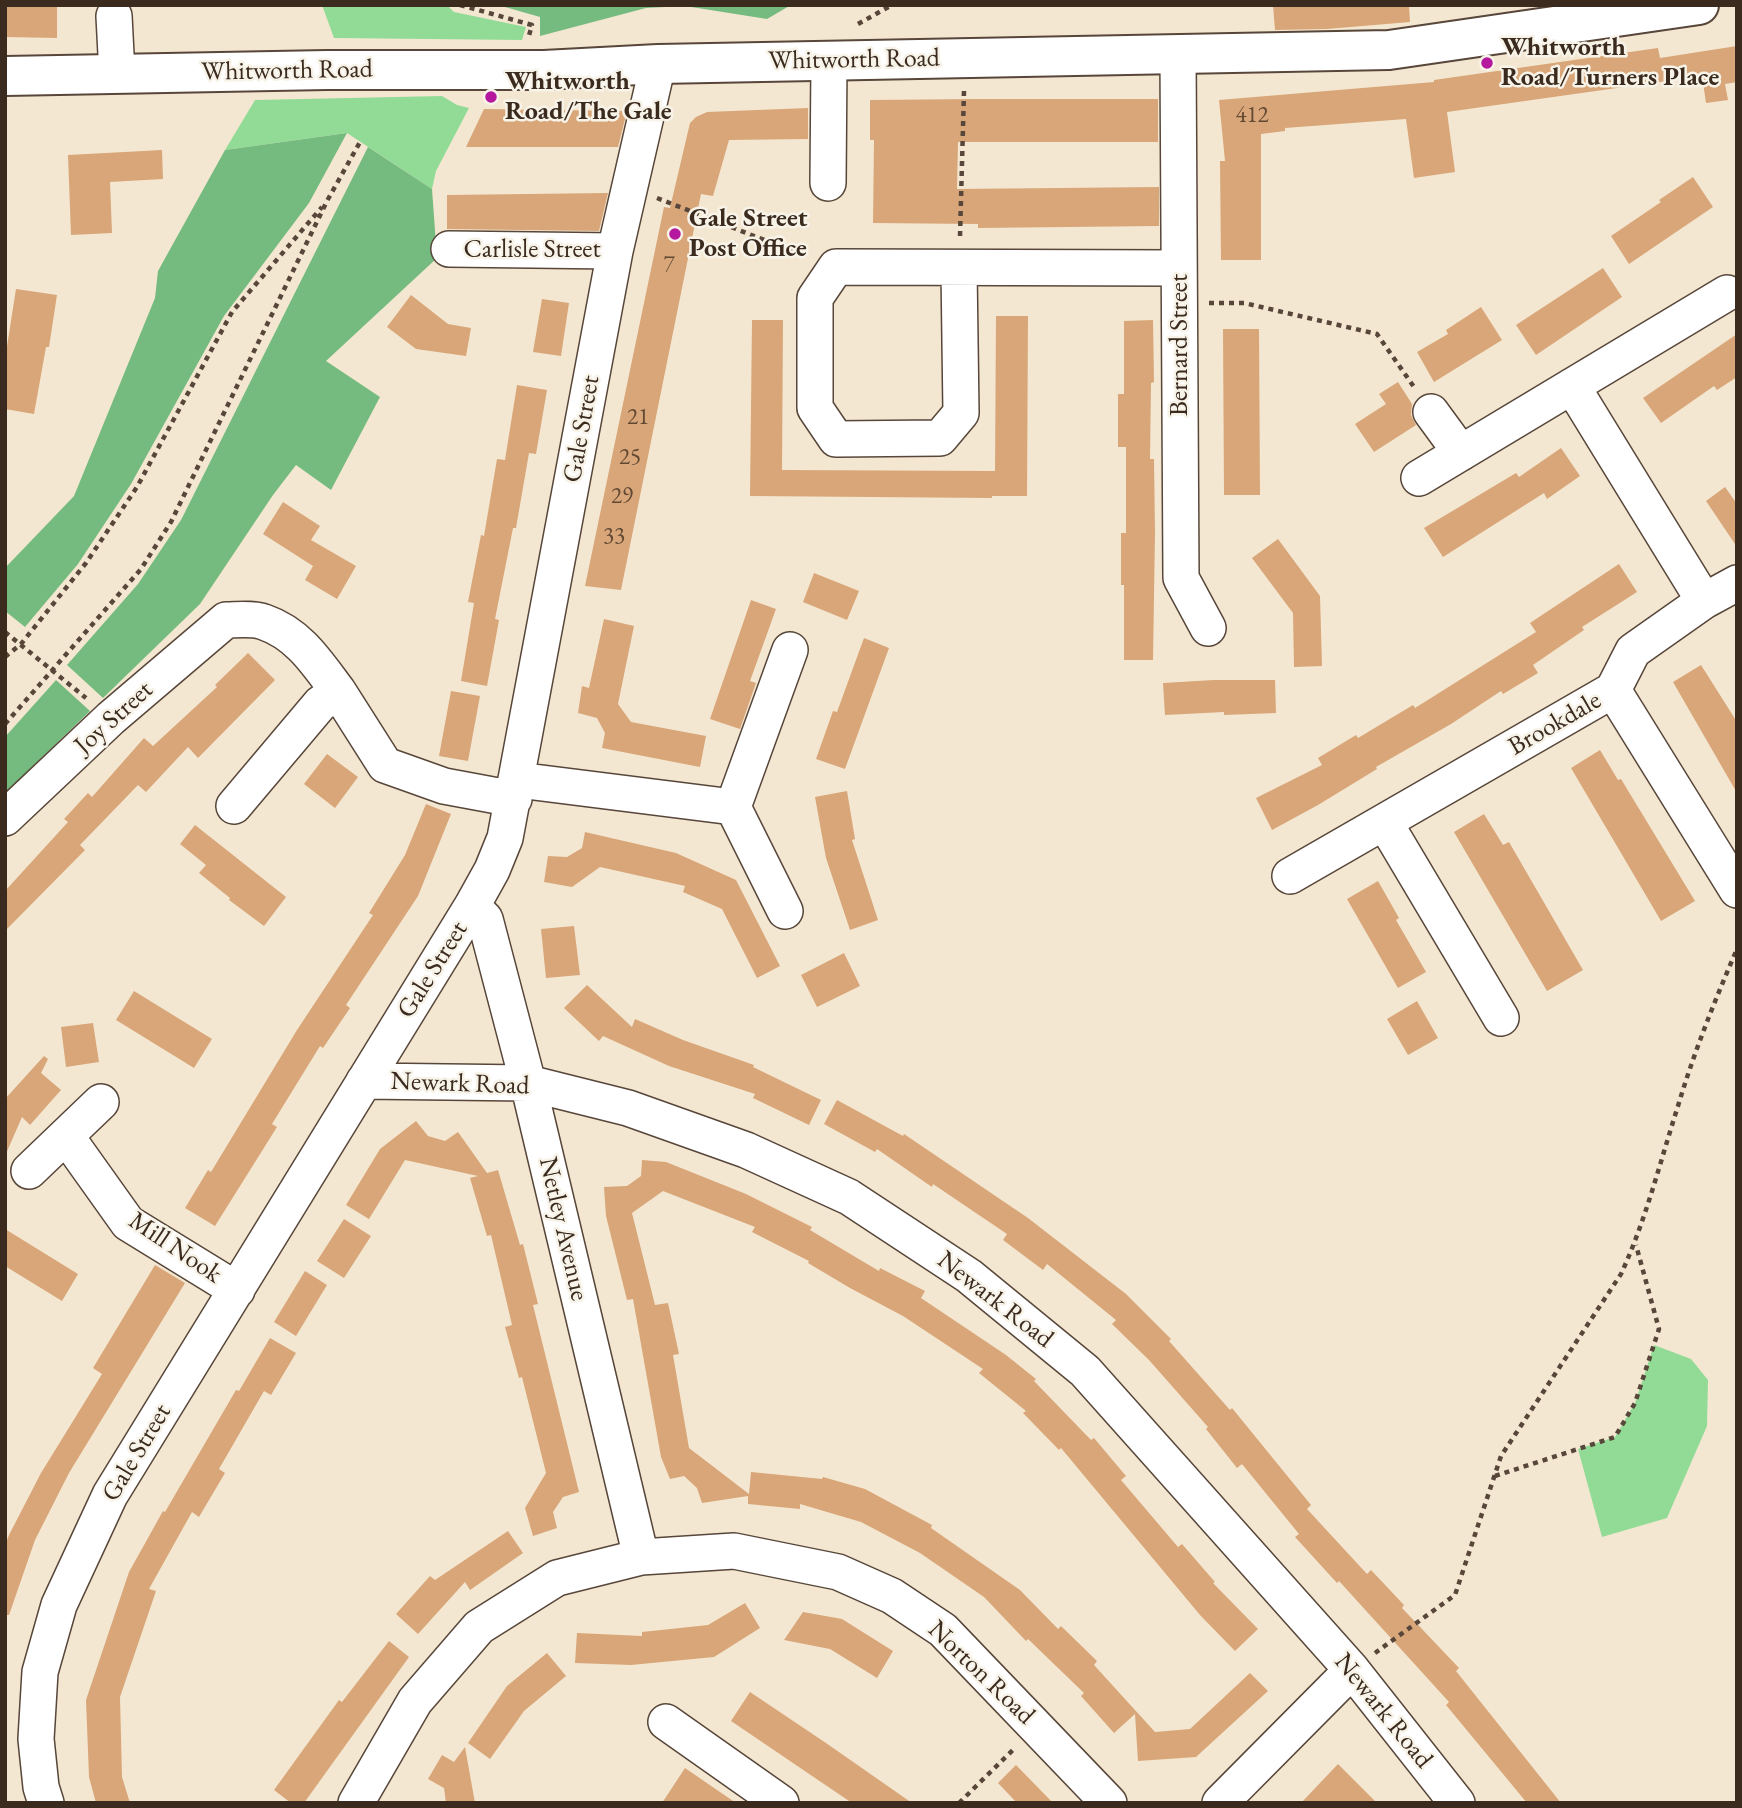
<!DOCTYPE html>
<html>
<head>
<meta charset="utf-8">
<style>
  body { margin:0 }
  #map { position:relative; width:1742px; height:1808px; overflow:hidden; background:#f4e7d1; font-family:"EB Garamond",serif }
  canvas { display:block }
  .frame { position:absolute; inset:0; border:7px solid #3b2a1e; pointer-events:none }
</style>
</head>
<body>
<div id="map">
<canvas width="1742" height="1808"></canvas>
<div class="frame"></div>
</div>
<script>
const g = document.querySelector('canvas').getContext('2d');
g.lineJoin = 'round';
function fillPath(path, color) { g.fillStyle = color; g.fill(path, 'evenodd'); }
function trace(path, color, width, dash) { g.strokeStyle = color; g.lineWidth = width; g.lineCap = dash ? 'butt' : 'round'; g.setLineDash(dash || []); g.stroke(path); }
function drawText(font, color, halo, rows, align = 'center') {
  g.font = font + ' "EB Garamond",serif'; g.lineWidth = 5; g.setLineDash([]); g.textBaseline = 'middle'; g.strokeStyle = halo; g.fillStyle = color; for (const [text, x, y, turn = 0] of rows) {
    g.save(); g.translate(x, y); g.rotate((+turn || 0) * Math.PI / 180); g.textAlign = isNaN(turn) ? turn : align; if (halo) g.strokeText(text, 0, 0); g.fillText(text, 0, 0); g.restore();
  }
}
fillPath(new Path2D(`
  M322 5H447L454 12 526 27 522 40 334 38Z
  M442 96 457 105 469 108 436 171 432 189 347 133 225 150 255 100Z
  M1654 1345 1691 1359 1708 1380 1707 1426 1667 1518 1602 1537 1578 1449 1615 1437 1635 1403Z`), '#92db96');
fillPath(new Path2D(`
  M498 5H791L767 19 685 6 646 8 540 36V17Z
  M347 133 309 203 224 316 131 484 78 564 25 627 5 611V568L74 496 155 298 158 271 225 150Z
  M368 147 432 189 437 258 326 361 380 397 331 490 296 465 273 495 200 604 103 698 67 665 138 584 181 520Z
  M56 680 90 711 5 793V737Z`), '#75bb7f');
fillPath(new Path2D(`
  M5 5H57V38L5 37Z
  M1273 5H1409L1410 22 1327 29 1275 30Z
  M1737 46V82L1725 84 1728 100 1706 103 1702 76 1447 112 1455 172 1414 178 1406 119 1285 128V131L1261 134V260H1221L1220 161H1225L1219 100 1434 82V80L1658 48 1660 58Z
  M976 99H1158V142H958L957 189 1159 187V226L978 228V224L873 223 874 140H870V100Z
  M808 108V139L729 140 713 196 701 194 621 590 585 586 664 207 670 208 690 123 696 117 707 112Z
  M484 109 627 111 618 147H466Z
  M162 150 163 179 110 182 112 233 71 235 68 155Z
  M1693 177 1713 207 1629 264 1611 236 1661 202 1659 200Z
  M608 193 599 231 447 229V195Z
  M1603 268 1622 297 1536 355 1516 325Z
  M16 289 57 295 49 347H46L34 414 5 409V359Z
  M411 295 448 324 471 328 466 356 416 349 387 327Z
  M542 299 569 303 561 356 533 352Z
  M1481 307 1502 340 1434 382 1417 352 1448 334 1446 330Z
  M996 316H1028L1027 496H992V498L750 496 752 320H783L782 470 995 471Z
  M1153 320 1154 382 1151 383 1150 459H1154L1155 533 1153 660H1124V585H1121V533H1126V447H1118V394H1124V321Z
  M1223 329H1259L1260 495H1224Z
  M1737 334V377L1717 390 1714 386 1661 423 1643 398Z
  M1398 382 1412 404 1411 415 1416 425 1374 452 1355 424 1386 404 1379 394Z
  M517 385 547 390 536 454 529 453 516 528H513L495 619 499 620 487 686 461 681 474 603 468 602 481 535 484 536 497 459 505 460Z
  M1561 448 1580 476 1547 499 1544 493 1443 557 1424 528 1516 473 1519 477Z
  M1725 487 1737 504V547L1706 501Z
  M283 502 320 526 311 540 356 566 337 599 305 580 313 566 263 534Z
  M1278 539 1320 596 1322 666 1294 667 1293 613 1252 558Z
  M1619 564 1637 592 1582 627 1584 630 1533 665 1538 673 1503 694 1501 691 1451 724 1376 767 1377 769 1318 805 1272 830 1256 798 1322 765 1318 758 1356 735 1358 738 1413 705 1415 708 1536 632 1530 623Z
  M814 573 859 591 847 620 803 602Z
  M751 600 776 609 750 681 756 683 740 729 710 719Z
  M604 619 634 626 618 704 631 722 706 736 700 767 602 748 605 733 597 718 578 713 582 686 589 688Z
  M864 638 889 648 845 769 816 759 833 711 837 712Z
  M248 653 275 680 198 758 188 747 146 792 138 785 80 845 85 850 5 931V891L68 822 64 819 88 793 92 797 144 738 153 746 217 687 215 685Z
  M1701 665 1737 722V793L1673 682Z
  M1214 680H1275L1276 713 1224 715V712L1165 715 1163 683Z
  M451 691 480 696 468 761 439 756Z
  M1600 750 1618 780 1621 779 1695 901 1661 921 1571 768Z
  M327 754 358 777 335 808 304 784Z
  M847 791 855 839 852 840 878 920 850 930 826 858 815 797Z
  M426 804 451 814 418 896 346 1005 350 1008 323 1048 320 1046 272 1124 277 1127 215 1226 185 1208 208 1170 211 1172 297 1030 373 915 369 913 405 855Z
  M1484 814 1503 845 1509 842 1583 970 1547 991 1454 832Z
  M195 825 286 897 264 926 229 900 230 898 199 873 206 865 180 844Z
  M585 832 676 853 736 880 780 966 757 978 722 909 683 892 685 886 600 867 572 887 544 882 548 856 567 857 582 848Z
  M1378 881 1399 918 1396 920 1426 972 1398 988 1347 899Z
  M574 926 580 975 546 978 541 929Z
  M844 953 860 986 817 1007 801 975Z
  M587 985 632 1027 635 1019 683 1040 754 1065 753 1067 821 1100 809 1125 753 1098 755 1094 669 1066 603 1036 599 1041 564 1008Z
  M134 991 212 1039 194 1068 116 1020Z
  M1417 1001 1438 1038 1408 1055 1387 1019Z
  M93 1023 99 1062 66 1067 61 1027Z
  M44 1056 48 1059 41 1073 61 1090 30 1125 22 1117 5 1156V1099Z
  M837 1100 903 1136 904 1134 1028 1218 1126 1294 1171 1339 1169 1341 1230 1410 1232 1408 1311 1505 1307 1509 1367 1574 1371 1570 1404 1605 1402 1608 1459 1668 1456 1671 1561 1803H1527L1446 1705 1449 1702 1339 1581 1337 1583 1295 1537 1299 1534 1242 1464 1237 1468 1206 1429 1208 1427 1149 1360 1112 1324 1116 1320 1047 1264 1043 1270 1003 1240 1007 1234 933 1184 932 1187 877 1149 875 1152 824 1124Z
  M416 1121 428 1136 445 1141 458 1132 487 1173 498 1170 520 1245 523 1244 538 1304 533 1305 579 1492 563 1497 553 1512 557 1528 533 1536 525 1508 546 1473 522 1377 519 1378 505 1327 512 1325 491 1235 487 1236 470 1178 478 1176 405 1160 369 1219 346 1205 380 1149Z
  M642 1160 666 1162 746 1194 812 1227 810 1230 879 1271 880 1268 925 1291 921 1298 1006 1355 1036 1379 1034 1381 1091 1440 1094 1438 1126 1476 1121 1480 1178 1547 1182 1544 1215 1582 1213 1583 1258 1629 1235 1651 1200 1615 1061 1448 1059 1450 1023 1413 1026 1411 979 1373 983 1369 903 1316 850 1288 808 1263 809 1261 752 1232 755 1227 663 1191 632 1213 655 1305 668 1303 679 1354 673 1355 689 1448 749 1494 751 1472 822 1479 823 1477 865 1489 932 1525 931 1528 1020 1590 1058 1629 1061 1626 1097 1661 1094 1665 1155 1732 1190 1729 1250 1673 1268 1691 1196 1757 1138 1761 1135 1714 1114 1733 1081 1696 1084 1693 1028 1639 1026 1641 984 1597 920 1553 861 1522 800 1504V1509L748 1504V1496L702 1503 697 1488 684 1476 670 1479 661 1457 633 1299 627 1300 606 1216 604 1187 627 1186 641 1176Z
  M344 1219 371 1236 344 1278 317 1261Z
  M5 1229 78 1274 62 1301 5 1266Z
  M155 1265 185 1283 69 1473 35 1540 9 1615H5V1545L9 1535 41 1473 102 1374 93 1368Z
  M305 1271 327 1285 296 1336 274 1322Z
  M270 1338 296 1353 271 1395 264 1391 219 1469 225 1473 199 1517 192 1512 149 1589 156 1591 120 1697 122 1777 130 1803H96L89 1777 86 1700 129 1572 163 1511 165 1512 236 1390 239 1391Z
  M508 1531 523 1553 470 1590 465 1582 418 1634 396 1614 430 1576 435 1580Z
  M745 1603 760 1628 714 1657 631 1665 575 1663 577 1633 642 1636V1632L708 1625Z
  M803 1612 842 1619 893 1651 877 1678 830 1649 784 1640Z
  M389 1641 409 1657 304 1803H291L274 1790 339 1700 342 1702Z
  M547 1653 566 1676 524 1711 490 1759 468 1743 507 1686Z
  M750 1692 826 1743 912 1803H852L731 1721Z
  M465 1747 475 1803H446L444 1788 428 1779 442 1755 454 1762Z
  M1338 1764 1377 1803H1301Z
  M1016 1765 1053 1803H1017L998 1783Z
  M685 1768 736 1803H662Z`), '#d8a678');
const minor = new Path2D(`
  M114 16 117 74
  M1178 54 1181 578 1208 628
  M828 183 829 61
  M449 249 615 251
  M959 269 961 413 940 438 836 439 815 408V298L836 267 1179 268
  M1572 386 1704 601
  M1431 412 1461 453
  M1419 478 1727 293
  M1613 690 1737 890
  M338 691 385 765 444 786 514 799
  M518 780 733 807 785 911
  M733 807 790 650
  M5 818 111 718 226 620C237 620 253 618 264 622 299 634 317 663 338 691L320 704 234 806
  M1385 823 1501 1018
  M1290 876 1613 690 1633 651 1704 601 1737 583
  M472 906 485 919 528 1083 641 1557
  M364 1081 528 1083 628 1108 746 1150 849 1197 969 1276 1085 1371 1352 1670 1457 1803
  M66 1136 128 1223 237 1290
  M29 1171 101 1102
  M666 1722 781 1803
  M46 1803 41 1787 36 1739 40 1672 59 1605 110 1495 472 906 492 870 505 838 615 251 658 64
  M356 1803 415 1701 479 1627 557 1578 641 1557 734 1551 838 1572 892 1596 943 1630 1109 1803
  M1220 1803 1352 1670`);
const major = new Path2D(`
  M5 76 327 70H544L658 64 1389 50 1699 5`);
trace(minor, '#574639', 38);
trace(major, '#574639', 42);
trace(new Path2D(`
  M460 5 532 25 528 39
  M858 24 892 5
  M657 198 805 256
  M960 236 964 91
  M1209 303H1244L1377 334 1414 387
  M5 632 86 698
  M5 657 21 644 86 563 137 487 232 312 322 207
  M5 724 141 569 171 522 327 201 360 142
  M1495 1476 1615 1437 1635 1403 1659 1329 1636 1245
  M1375 1653 1455 1595 1501 1456 1621 1274C1646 1220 1660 1162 1678 1106 1694 1052 1715 1000 1737 949
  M959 1803 1016 1747`), '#574639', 4.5, [5, 5]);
trace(minor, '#fff', 35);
trace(major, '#fff', 38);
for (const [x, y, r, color] of [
  [1487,63,7,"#b5179e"],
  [491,97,7,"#b5179e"],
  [675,234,7,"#b5179e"]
]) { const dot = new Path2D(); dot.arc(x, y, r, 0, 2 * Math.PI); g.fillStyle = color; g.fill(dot); trace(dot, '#f7f3e8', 2.5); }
drawText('23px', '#624934', null, [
  ["412",1252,116],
  ["7",669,266],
  ["21",638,418],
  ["25",630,458],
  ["29",622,497],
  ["33",614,537]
]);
drawText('bold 26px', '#3b2a1e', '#f7f3e8', [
  ["Whitworth",1501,48],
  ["Road/Turners Place",1501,78],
  ["Whitworth",505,82],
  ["Road/The Gale",505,112],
  ["Gale Street",689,219],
  ["Post Office",689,249]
], 'left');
drawText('26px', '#3b2a1e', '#f7f3e8', [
  ["Whitworth Road",854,60,-1],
  ["Whitworth Road",287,71,-1],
  ["Carlisle Street",532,250],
  ["Bernard Street",1180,345,-90],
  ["Gale Street",582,429,-80],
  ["Joy Street",114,718,-42],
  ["Brookdale",1555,724,-30],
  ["Gale Street",433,970,-58],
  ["Newark Road",460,1084,2],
  ["Netley Avenue",563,1229,77],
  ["Mill Nook",175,1248,34],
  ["Newark Road",995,1300,38],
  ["Gale Street",137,1453,-59],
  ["Norton Road",981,1673,44],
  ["Newark Road",1383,1711,51]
]);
</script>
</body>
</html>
